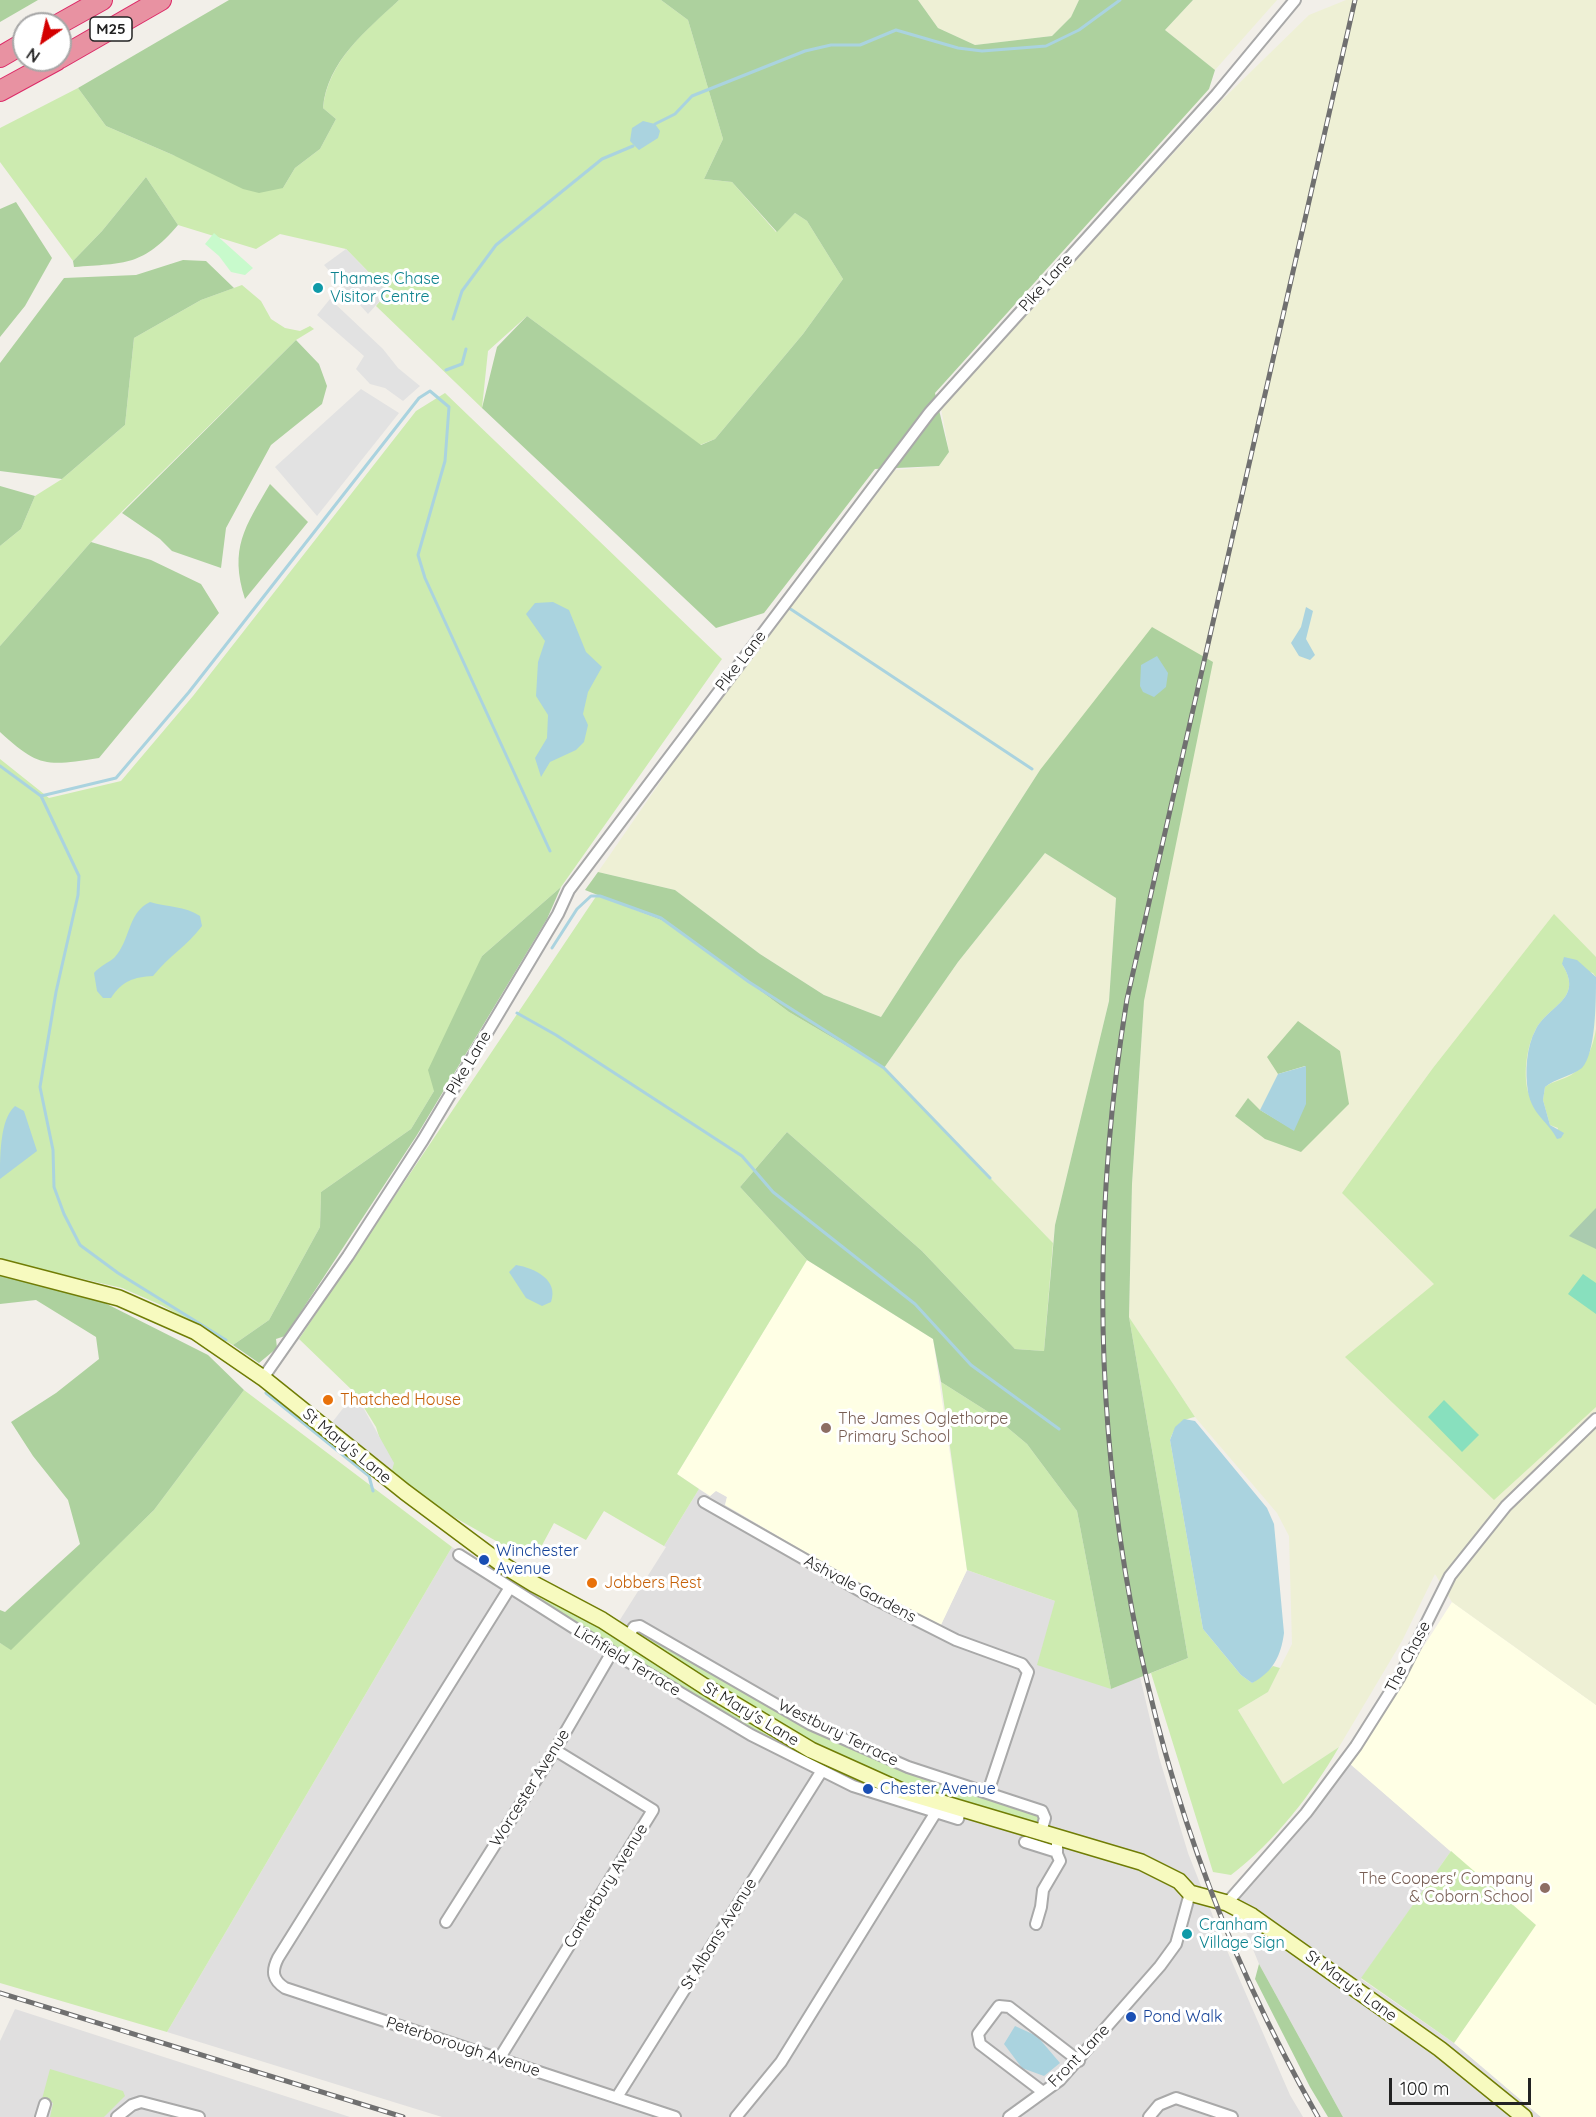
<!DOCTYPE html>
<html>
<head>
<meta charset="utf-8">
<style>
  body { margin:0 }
  #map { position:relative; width:1596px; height:2117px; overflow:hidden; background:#f2efe9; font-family:Quicksand,sans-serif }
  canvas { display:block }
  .north { position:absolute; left:12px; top:12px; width:60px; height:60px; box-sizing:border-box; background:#fff; border:2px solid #a7a7a7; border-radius:50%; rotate:214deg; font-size:16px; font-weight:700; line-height:24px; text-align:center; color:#222 }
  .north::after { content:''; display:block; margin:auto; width:21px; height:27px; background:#d40000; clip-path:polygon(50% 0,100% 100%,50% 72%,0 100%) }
  .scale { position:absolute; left:1389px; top:2078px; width:142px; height:27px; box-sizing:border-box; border:3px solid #222; border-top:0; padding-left:8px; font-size:18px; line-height:21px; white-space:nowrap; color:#222; -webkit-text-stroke:4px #fff; paint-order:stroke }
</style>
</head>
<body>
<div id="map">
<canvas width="1596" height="2117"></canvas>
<div class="north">N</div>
<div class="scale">100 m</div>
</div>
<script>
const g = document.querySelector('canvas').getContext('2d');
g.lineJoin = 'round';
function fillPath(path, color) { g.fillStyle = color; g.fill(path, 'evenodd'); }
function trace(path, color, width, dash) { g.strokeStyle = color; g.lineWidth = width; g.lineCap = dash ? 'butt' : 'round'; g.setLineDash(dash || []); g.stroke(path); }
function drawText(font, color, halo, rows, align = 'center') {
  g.font = font + ' Quicksand,sans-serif'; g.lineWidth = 6; g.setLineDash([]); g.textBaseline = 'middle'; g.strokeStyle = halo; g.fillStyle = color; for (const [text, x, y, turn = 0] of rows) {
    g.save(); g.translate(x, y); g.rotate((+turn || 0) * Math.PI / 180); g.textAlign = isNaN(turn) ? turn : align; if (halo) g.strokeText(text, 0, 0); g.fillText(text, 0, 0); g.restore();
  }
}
fillPath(new Path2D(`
  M699 1489 710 1496 716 1490 727 1497 725 1505 872 1591 941 1624 967 1570 1055 1601 1111 1689 1140 1677 1159 1757 1188 1853 1222 1939 1290 2095 1303 2117H442L167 2032 452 1547 604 1645 666 1547 664 1546Z
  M1349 1763 1451 1851 1361 1979 1454 2043 1541 2117H1343L1259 1964 1232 1898Z
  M15 2009 350 2117H0V2041Z`), '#e0dfdf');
fillPath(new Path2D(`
  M807 1260 933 1339 967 1570 941 1625 872 1591 725 1505 727 1497 716 1491 710 1496 677 1474Z
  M1452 1602 1596 1705V2117H1541L1454 2043 1535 1925 1349 1763Z`), '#ffffe5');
fillPath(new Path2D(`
  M918 0H1079L1071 17 1052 36 975 45 938 28Z
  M1193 0H1277L1215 70 1165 30Z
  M1346 0H1596V1705L1452 1602 1435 1574 1402 1641 1339 1747 1283 1784 1238 1710 1268 1692 1292 1644 1289 1536 1277 1513 1195 1417 1129 1317 1132 1184 1144 1001 1161 912 1040 770 881 1017 824 995 760 954 675 890 598 872 683 749 895 470 939 466 949 452 941 408 1222 100 1309 15Z
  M1045 853 1116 898 1109 1001 1055 1225 1053 1243 884 1068 958 962Z`), '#eef0d5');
fillPath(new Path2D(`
  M399 0H661L688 20 723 139 704 179 732 182 776 232 795 213 807 221 843 279 803 334 715 439 700 445 527 316 488 351 482 408 376 306 388 292 346 249 280 234 256 249 178 225 146 177 102 231 73 261 0 162V128L78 88 106 126 173 155 283 188 295 168 320 149 336 119 323 108C328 61 366 30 399 0Z
  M242 285 261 301 271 319 285 328 300 331 310 326 314 329 296 340 91 542 0 646V546L21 529 35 496 62 479 125 425 134 338 201 300Z
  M445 393 722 659 561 887 482 956 434 1091 411 1129 321 1192 320 1227 269 1320 233 1345 161 1305 122 1288 0 1260V759L49 798 121 781 193 696 416 411Z
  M597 895 669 923 789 1012 884 1068 1053 1243 1044 1351 1015 1349 922 1251 787 1132 740 1187 807 1260 677 1474 699 1489 664 1546 604 1511 586 1540 554 1523 540 1549 526 1558 424 1500 391 1474 376 1427 355 1393 299 1339Z
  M1554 914 1596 957V977L1593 973 1562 964C1584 999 1550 1004 1536 1029 1527 1045 1523 1073 1528 1092 1533 1106 1547 1122 1556 1135L1558 1128 1550 1125 1543 1100 1545 1087C1553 1081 1562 1080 1571 1075 1587 1065 1593 1046 1596 1029V1407L1494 1500 1345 1357 1434 1284 1342 1193 1433 1068Z
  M1129 1317 1195 1417C1180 1420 1175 1426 1170 1440L1203 1629 1241 1675 1252 1683 1273 1666 1280 1668 1268 1692 1238 1710 1283 1784 1339 1747C1311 1795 1275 1841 1231 1875L1213 1872 1151 1673 1188 1658Z
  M941 1382 990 1413 1027 1444 1077 1511 1111 1689 1037 1665 1055 1601 967 1570Z
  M244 1390 452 1547 167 2032 0 1983V1643L11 1649 154 1510Z
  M506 1574 623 1638 779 1737 856 1780 854 1782C734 1722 620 1651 505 1580L504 1576Z
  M644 1631 811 1728 1034 1810 1039 1816 1038 1824 915 1791 793 1735 640 1635Z
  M1451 1851 1536 1925 1454 2043 1361 1978Z
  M50 2069 123 2091 125 2096 104 2117H50L53 2103 42 2099Z`), '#cdebb0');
fillPath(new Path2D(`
  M0 0H38L0 22Z
  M229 0H399C367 30 327 61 323 108L336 119 320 149 295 168 283 188 259 193 243 189 173 155 106 126 78 88Z
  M661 0H918L938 28 975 45 1052 36 1071 17 1079 0H1193L1165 30 1215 70 1209 89 935 393 949 452 939 466 875 469 764 613 716 628 482 408 497 347 527 316 701 445 715 439 803 334 843 279 807 221 795 213 777 232 732 182 704 179 723 139 688 20Z
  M146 177 178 225C143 266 126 263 74 267L73 261 102 231Z
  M16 202 52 258 25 306 0 337V209Z
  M183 260 206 261 234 288 201 300 134 338 125 425 62 479 0 471V363L64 278 136 275Z
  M296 340 319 364 327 386 322 404 271 445 226 528 221 568 172 551 160 539 122 513Z
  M270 484 308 522 245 599C229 548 245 527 270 484Z
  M0 486 35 496 21 529 0 546Z
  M91 542 151 560 201 584 219 613 99 758C47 766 39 768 0 732V646Z
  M1152 627 1213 662 1144 1001 1132 1184 1129 1317 1188 1658 1111 1689 1077 1511 1027 1444 990 1413 941 1382 933 1339 807 1260 740 1187 787 1132 922 1251 1015 1349 1044 1351 1055 1225 1109 1001 1116 898 1045 853 958 962 884 1068 789 1012 669 923 585 890 598 872 675 890 760 954 824 995 881 1017 1040 770Z
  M561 887 547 919 417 1135 285 1336 276 1339 277 1348 259 1363 233 1345 269 1320 320 1227 321 1192 411 1129 434 1091 428 1070 482 956Z
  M1298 1021 1340 1051 1349 1104 1301 1152 1265 1139 1235 1116 1248 1098 1260 1110 1294 1130 1305 1066 1278 1074 1267 1057Z
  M0 1275 91 1296 208 1355 244 1390 154 1510 11 1650 0 1643V1610L5 1612 80 1544 68 1500 33 1456 11 1422 56 1393 99 1359 96 1337 36 1300 0 1304Z
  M1259 1964 1343 2117H1328L1310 2087 1255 1979Z`), '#add19e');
fillPath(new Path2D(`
  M1596 1208V1249L1569 1236Z`), '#aacbaf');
fillPath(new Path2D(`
  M214 233 253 268 245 275 231 272 219 256 205 244Z`), '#c8facc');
fillPath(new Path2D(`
  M1583 1274 1596 1283V1314L1568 1294Z
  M1444 1400 1479 1435 1462 1452 1428 1417Z`), '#88e0be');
fillPath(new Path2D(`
  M346 249 388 292 368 314 324 265Z
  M330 299 383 349 398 368 420 386 403 401 385 388 370 384 356 369 364 356 317 315Z
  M361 389 399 413 317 516 275 467Z
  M355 1393 394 1463 391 1474 330 1425Z`), '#e2e2e2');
fillPath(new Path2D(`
  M643 121 655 124 660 131 658 138 639 150 630 141 632 128Z
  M553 602 569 610 586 652 602 667 588 692 583 714 588 725 584 742 576 750 550 762 541 777 535 758 547 738 548 715 536 696 538 662 545 641 526 614 535 603Z
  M1306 607 1313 611 1306 639 1315 655 1310 660 1299 656 1291 643 1301 627Z
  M1157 656 1168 673 1166 687 1154 697 1143 692 1140 686 1141 665Z
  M150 902C167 907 185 906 200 916L202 926C188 945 168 957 153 976 134 977 122 981 111 998H103L97 991 94 973C100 966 108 963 114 958 131 940 127 913 150 902Z
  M1564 957 1577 960 1596 977C1596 1000 1596 1053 1582 1068 1570 1077 1556 1078 1545 1087L1543 1100 1550 1125 1564 1133 1561 1138 1557 1139C1548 1121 1533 1116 1528 1092 1525 1072 1526 1047 1536 1029 1550 1004 1584 999 1562 964Z
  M1306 1066V1104L1294 1131 1260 1110 1278 1074Z
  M15 1106 24 1111 37 1151 0 1179C0 1155 0 1119 15 1106Z
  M516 1265C535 1268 559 1280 551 1302L542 1306 526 1298 509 1272Z
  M1184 1419 1195 1421 1267 1508 1274 1524 1284 1633C1281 1656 1273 1672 1252 1683L1241 1675 1203 1629 1170 1440 1175 1427Z
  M1015 2026 1037 2036 1060 2063 1044 2076 1022 2068 1004 2044Z`), '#aad3df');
trace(new Path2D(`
  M655 124 675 114 692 96 805 51 831 45H860L896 30 958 48 982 51 1046 46 1079 30 1120 0
  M453 319 462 291 496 245 602 159 633 146
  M446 370 462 364 466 349
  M786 606 1032 769
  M0 766 41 796 79 876 78 895 56 992 40 1087 53 1150 54 1187 64 1214 80 1245 118 1273 226 1340
  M41 796 116 778 189 692 419 398 430 391 449 407 445 461 418 555 425 578 550 851
  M552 948 577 909 591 896H600L661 918 749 982 884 1068 990 1178
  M517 1013 556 1035 742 1156 773 1192 915 1304 971 1365 1059 1429
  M266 1393 369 1476 373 1491`), '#aad3df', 3);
const street = new Path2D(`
  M263 1378 348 1256 423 1140 558 914 569 890 930 412 1217 94 1295 0
  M704 1502 869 1596 956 1640 1022 1664 1028 1672 988 1792
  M459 1555 612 1652 751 1735 853 1786 958 1819 960 1810
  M509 1589 278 1958C271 1972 273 1980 285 1988L675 2117
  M628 1636 634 1627 640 1626 810 1724 908 1767 1042 1811 1045 1818 1041 1832
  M1025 1842 1057 1852
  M1227 1903 1306 1813 1356 1746 1399 1678 1450 1576 1506 1506 1596 1419
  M446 1922 555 1750 612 1652
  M1036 1924 1041 1907 1043 1890 1060 1861 1057 1854V1836
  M499 2059 653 1810 555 1750
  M1043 2092 980 2044 978 2034 999 2006 1009 2007 1079 2061
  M617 2097 821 1772
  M41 2117 45 2104
  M117 2117 132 2105 141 2102 199 2117
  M736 2117 781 2062 936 1812
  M1009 2117 1060 2080 1160 1966 1176 1944 1190 1893
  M1149 2117 1159 2105 1176 2098 1232 2117`);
const secondary = new Path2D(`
  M0 1267 119 1298 196 1332 263 1378 405 1492 503 1565 534 1584 602 1620 704 1686 811 1750 902 1791 1141 1862 1179 1881 1190 1893 1227 1903 1252 1916 1440 2049 1524 2117`);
const highway = new Path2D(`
  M59 24 102 0
  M0 57 24 43
  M60 58 161 0
  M0 91 57 60`);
trace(street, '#a9a9a9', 14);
trace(secondary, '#707d05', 18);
trace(highway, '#dc2a67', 22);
trace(street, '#fff', 10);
trace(secondary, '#f7fabf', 15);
trace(highway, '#e892a2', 20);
const rail = new Path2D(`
  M0 1993 403 2117
  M1318 2117C1123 1776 1064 1384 1127 999L1355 0`);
trace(rail, '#707070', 5);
trace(rail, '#fff', 3, [9]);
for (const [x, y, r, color] of [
  [318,288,6,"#0f9aa8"],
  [328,1400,6,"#e8710a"],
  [826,1428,6,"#8d6e63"],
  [484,1560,6,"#1a4fb4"],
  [592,1583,6,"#e8710a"],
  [868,1789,6,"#1a4fb4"],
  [1545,1888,6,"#8d6e63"],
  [1187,1934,6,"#0f9aa8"],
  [1131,2017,6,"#1a4fb4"]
]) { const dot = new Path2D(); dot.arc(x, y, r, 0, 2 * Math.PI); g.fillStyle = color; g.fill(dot); trace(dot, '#fff', 2); }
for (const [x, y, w] of [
  [111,29,42]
]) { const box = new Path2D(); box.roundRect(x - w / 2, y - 12, w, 24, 4.5); g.fillStyle = '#fff'; g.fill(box); trace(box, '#222', 1.5); }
drawText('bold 15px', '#222', null, [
  ["M25",111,29]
]);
drawText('16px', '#0d838f', '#fff', [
  ["Thames Chase",330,279],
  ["Visitor Centre",330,297],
  ["Cranham",1199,1925],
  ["Village Sign",1199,1943]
], 'left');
drawText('16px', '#222', '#fff', [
  ["Pike Lane",1046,283,-48],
  ["Pike Lane",741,661,-52],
  ["Pike Lane",469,1063,-59],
  ["St Mary's Lane",347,1446,39],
  ["Ashvale Gardens",860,1589,28],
  ["The Chase",1408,1657,-62],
  ["Lichfield Terrace",627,1661,31],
  ["St Mary's Lane",751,1714,31],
  ["Westbury Terrace",838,1733,26],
  ["Worcester Avenue",530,1788,-58],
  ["Canterbury Avenue",606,1886,-58],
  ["St Albans Avenue",719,1934,-58],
  ["St Mary's Lane",1351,1986,36],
  ["Peterborough Avenue",463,2047,18],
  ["Front Lane",1079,2056,-46]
]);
drawText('16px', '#c56008', '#fff', [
  ["Thatched House",340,1400],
  ["Jobbers Rest",604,1583]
], 'left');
drawText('16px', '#785e54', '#fff', [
  ["The James Oglethorpe",838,1419],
  ["Primary School",838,1437],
  ["The Coopers' Company",1533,1879,"right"],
  ["& Coborn School",1533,1897,"right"]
], 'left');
drawText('16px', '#164399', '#fff', [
  ["Winchester",496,1551],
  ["Avenue",496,1569],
  ["Chester Avenue",880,1789],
  ["Pond Walk",1143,2017]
], 'left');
</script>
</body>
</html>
